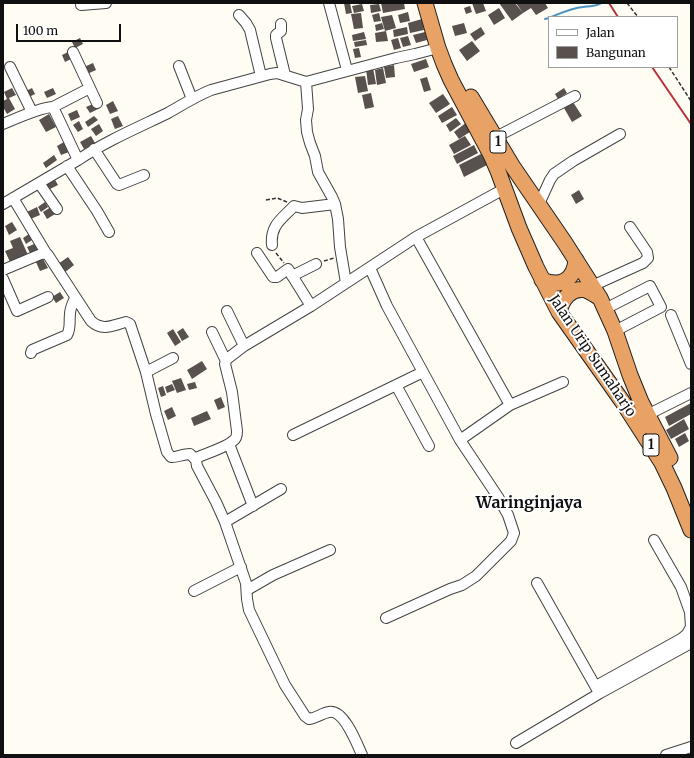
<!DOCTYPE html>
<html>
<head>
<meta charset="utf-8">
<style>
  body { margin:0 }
  #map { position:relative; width:694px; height:758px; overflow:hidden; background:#fefcf3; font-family:Merriweather,serif }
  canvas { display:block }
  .frame { position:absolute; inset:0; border:4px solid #101010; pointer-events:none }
  .legend { position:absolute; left:548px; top:16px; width:130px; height:52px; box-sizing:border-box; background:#fff; border:1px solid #9f9f9f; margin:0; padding:5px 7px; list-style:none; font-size:12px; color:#101010 }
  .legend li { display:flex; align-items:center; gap:8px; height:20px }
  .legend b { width:20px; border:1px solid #9f9f9f }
  .scale { position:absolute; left:16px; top:24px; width:105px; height:18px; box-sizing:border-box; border:2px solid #101010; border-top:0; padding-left:5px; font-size:12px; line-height:14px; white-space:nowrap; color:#101010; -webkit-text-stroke:3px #fff; paint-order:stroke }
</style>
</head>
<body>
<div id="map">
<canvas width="694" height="758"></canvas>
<div class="frame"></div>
<ul class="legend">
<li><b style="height:5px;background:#fff"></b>Jalan</li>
<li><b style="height:11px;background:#58514d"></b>Bangunan</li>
</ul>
<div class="scale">100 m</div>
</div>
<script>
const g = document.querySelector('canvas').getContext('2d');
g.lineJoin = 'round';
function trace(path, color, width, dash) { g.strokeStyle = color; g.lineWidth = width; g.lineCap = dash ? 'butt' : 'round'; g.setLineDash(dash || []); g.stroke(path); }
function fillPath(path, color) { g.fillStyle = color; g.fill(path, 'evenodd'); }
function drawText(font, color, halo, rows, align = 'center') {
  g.font = font + ' Merriweather,serif'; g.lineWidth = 4; g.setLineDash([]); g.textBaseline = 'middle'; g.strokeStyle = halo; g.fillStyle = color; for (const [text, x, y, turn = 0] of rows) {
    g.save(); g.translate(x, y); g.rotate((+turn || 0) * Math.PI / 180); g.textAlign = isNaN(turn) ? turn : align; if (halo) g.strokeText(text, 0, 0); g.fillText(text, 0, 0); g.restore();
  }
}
trace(new Path2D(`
  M551 17C561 13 572 8 583 7 592 5 593 8 602 3
  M545 19 549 18`), '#4893c3', 2);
fillPath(new Path2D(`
  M344 3H350L352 13 346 14Z
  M381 3H404L405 9 383 13Z
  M472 3H483L486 11 476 14Z
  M499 3H515L523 13 512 21Z
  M516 3H545L548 8 536 15 531 8 523 13Z
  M362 4 364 11 354 13 352 6Z
  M379 4 381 11 371 13 370 5Z
  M470 6 472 12 466 14 464 8Z
  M499 8 505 18 494 25 488 15Z
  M408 12 410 21 400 23 398 15Z
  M361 13 363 28 354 29 351 14Z
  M379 13 381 21 374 22 372 15Z
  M392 15 396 28 385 31 381 17Z
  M422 19 424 30 410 33 408 23Z
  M382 23 384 29 376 31 375 25Z
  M464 23 467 33 455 36 452 26Z
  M407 27 408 34 394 37 393 30Z
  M481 27 485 34 475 41 470 34Z
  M386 31 388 41 376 42 375 33Z
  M364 32 366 39 353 41 352 35Z
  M425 32 427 40 416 43 413 35Z
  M408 36 411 45 403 47 400 38Z
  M80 38 83 44 75 48 72 42Z
  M398 38 401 48 394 50 391 40Z
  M366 40 367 45 355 47 354 42Z
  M472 41 480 51 467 61 459 50Z
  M359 48 361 57 355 58 353 49Z
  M70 51 73 58 65 62 62 55Z
  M426 59 429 67 414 72 411 64Z
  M93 63 96 70 87 74 84 67Z
  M394 65 395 77 386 78 384 67Z
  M373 68 376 84 368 85 366 69Z
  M383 68 386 83 377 85 375 70Z
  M365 76 368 91 358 93 355 77Z
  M427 77 431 90 424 92 420 79Z
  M12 88 16 95 9 98 15 109 7 114 3 107V101L7 99 4 92Z
  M32 88 35 94 27 98 24 92Z
  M53 88 56 94 47 98 44 92Z
  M564 88 567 93 558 99 555 94Z
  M371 93 374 107 365 109 362 95Z
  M443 94 450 104 436 113 429 103Z
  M113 101 118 111 110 114 106 105Z
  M573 102 582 116 572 122 564 108Z
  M95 103 98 109 90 113 86 107Z
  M452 107 457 115 442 123 438 116Z
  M77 110 80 117 71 121 68 114Z
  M49 114 56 127 46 132 39 120Z
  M94 116 98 120 88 127 85 122Z
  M118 116 123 126 115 129 111 119Z
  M456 118 461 124 450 132 446 125Z
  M79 121 83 129 78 132 73 125Z
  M467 122 473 130 459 139 454 132Z
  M99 124 103 131 96 136 91 129Z
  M91 136 95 143 84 149 80 142Z
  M465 136 471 145 454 154 449 145Z
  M64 142 69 152 61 155 57 146Z
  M474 145 478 153 457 164 453 156Z
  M481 154 487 165 464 177 459 165Z
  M54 155 57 160 46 168 43 163Z
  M54 178 58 185 46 191 42 184Z
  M579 190 584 199 576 204 571 195Z
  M45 202 48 207 41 212 38 207Z
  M37 207 40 215 28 220 25 213Z
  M51 207 55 214 47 219 43 212Z
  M12 222 17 230 9 235 5 226Z
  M32 232 35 238 26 244 23 238Z
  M20 237 28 255 10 262 5 251 13 248 10 241Z
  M39 242 41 248 30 253 27 247Z
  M42 257 48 268 40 271 35 260Z
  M68 257 74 265 64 273 58 264Z
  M60 292 64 298 56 303 52 297Z
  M183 328 189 337 182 341 177 332Z
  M173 329 181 342 175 346 167 333Z
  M202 361 207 369 192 379 187 370Z
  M181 378 186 390 177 393 172 381Z
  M195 382 197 388 189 390 187 384Z
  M172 384 175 390 167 393 165 387Z
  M163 386 166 395 161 397 158 388Z
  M221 397 225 407 218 410 214 400Z
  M691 403V414L669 426 665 417Z
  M172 407 176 416 168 420 164 411Z
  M207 411 211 419 194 426 191 418Z
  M684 419 689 429 671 439 666 430Z
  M685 433 689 441 679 447 675 439Z`), '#58514d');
const minor = new Path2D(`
  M329 3 347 70
  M81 5 106 3
  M239 15 246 23 250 30 261 76
  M281 24V31L276 35V38L285 75
  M73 52 97 103
  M179 66 192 99
  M10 67 32 112
  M306 82 308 109 306 120 307 132 310 143 315 156 318 172 332 197 335 204 338 219 340 247 346 283
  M53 107 90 88
  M3 124C15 119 41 107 53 107L78 160C106 141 137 128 168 113 182 105 196 96 211 90L270 74 277 73 306 82 396 58 415 54 438 48
  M496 137 575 96
  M94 149 117 184 119 185 144 175
  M67 166 97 211 109 232
  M39 183 57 209
  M13 198 46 253 48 255 91 321C103 332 113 325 126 322L130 324 146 372 156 414 167 452 171 457C175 458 183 454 190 454L196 460
  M3 204 78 160
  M539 204 550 180 554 174 573 161 620 134
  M416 237 510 405
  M272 245C270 225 282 219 294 206L302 208 335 204
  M257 253 273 277H277L288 269 311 306
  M370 268 387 306 460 440 498 497 508 515 514 533 511 541 476 576 462 585 450 589 386 618
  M3 270 41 254 46 253
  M292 276 316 264
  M3 279 17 311 48 297
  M592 286 643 263 648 258 647 252 630 227
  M605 309 650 286 661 307 615 331
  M227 311 244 346
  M671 315 691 364
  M212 332 226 361
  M31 353 32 350 67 335C71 328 69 322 70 314 70 308 73 303 75 298
  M146 372 173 358
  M396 385 429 446
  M647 415 691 393
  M293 435 423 372
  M460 440 510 405 563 382
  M229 444 253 506
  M225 522 281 489
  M537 583 598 691
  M247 590 273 575 330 550
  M194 591 241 567
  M596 686 681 639 687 634 691 627 690 612 681 587 654 540
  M516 743 600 693 691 643
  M362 755C357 744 344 709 329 712 322 713 317 718 309 719L305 716 285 685 249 610 247 599 246 583 225 522 216 502 197 466 196 460 198 457C207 453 228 447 234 440 237 438 237 434 237 431L232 392 225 364 226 361 227 359 244 346 311 306 416 237 504 189
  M666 755 691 747`);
const highway = new Path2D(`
  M425 3 438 48 444 64 451 80 491 155 498 171 519 228 536 267 559 312 622 401 662 463 674 488 691 530
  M471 97 513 167 565 243 600 298 615 331 630 375 641 402 670 458
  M542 280C561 288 574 280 576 260
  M559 312C562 299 571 287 586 290 591 292 595 295 600 298`);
trace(minor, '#434343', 12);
trace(highway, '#212121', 17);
trace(new Path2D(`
  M627 3 638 17
  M669 67 691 101
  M266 200 277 198 287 202
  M276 253 284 263
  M324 261 334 258`), '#323232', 1.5, [4, 2]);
trace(minor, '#fff', 10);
trace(highway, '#e9a266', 15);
trace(new Path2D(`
  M609 3 618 17
  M652 67 691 124`), '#b63138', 2);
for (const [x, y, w] of [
  [498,142,16],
  [651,445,16]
]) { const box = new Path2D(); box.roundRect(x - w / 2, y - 11, w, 22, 3); g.fillStyle = '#fff'; g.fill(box); trace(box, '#101010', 1); }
drawText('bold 13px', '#101010', null, [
  ["1",498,142],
  ["1",651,445]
]);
drawText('14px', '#101010', '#fff', [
  ["Jalan Urip Sumaharjo",592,356,56]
]);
drawText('bold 16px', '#101010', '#fff', [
  ["Waringinjaya",529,503]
]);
</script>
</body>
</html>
